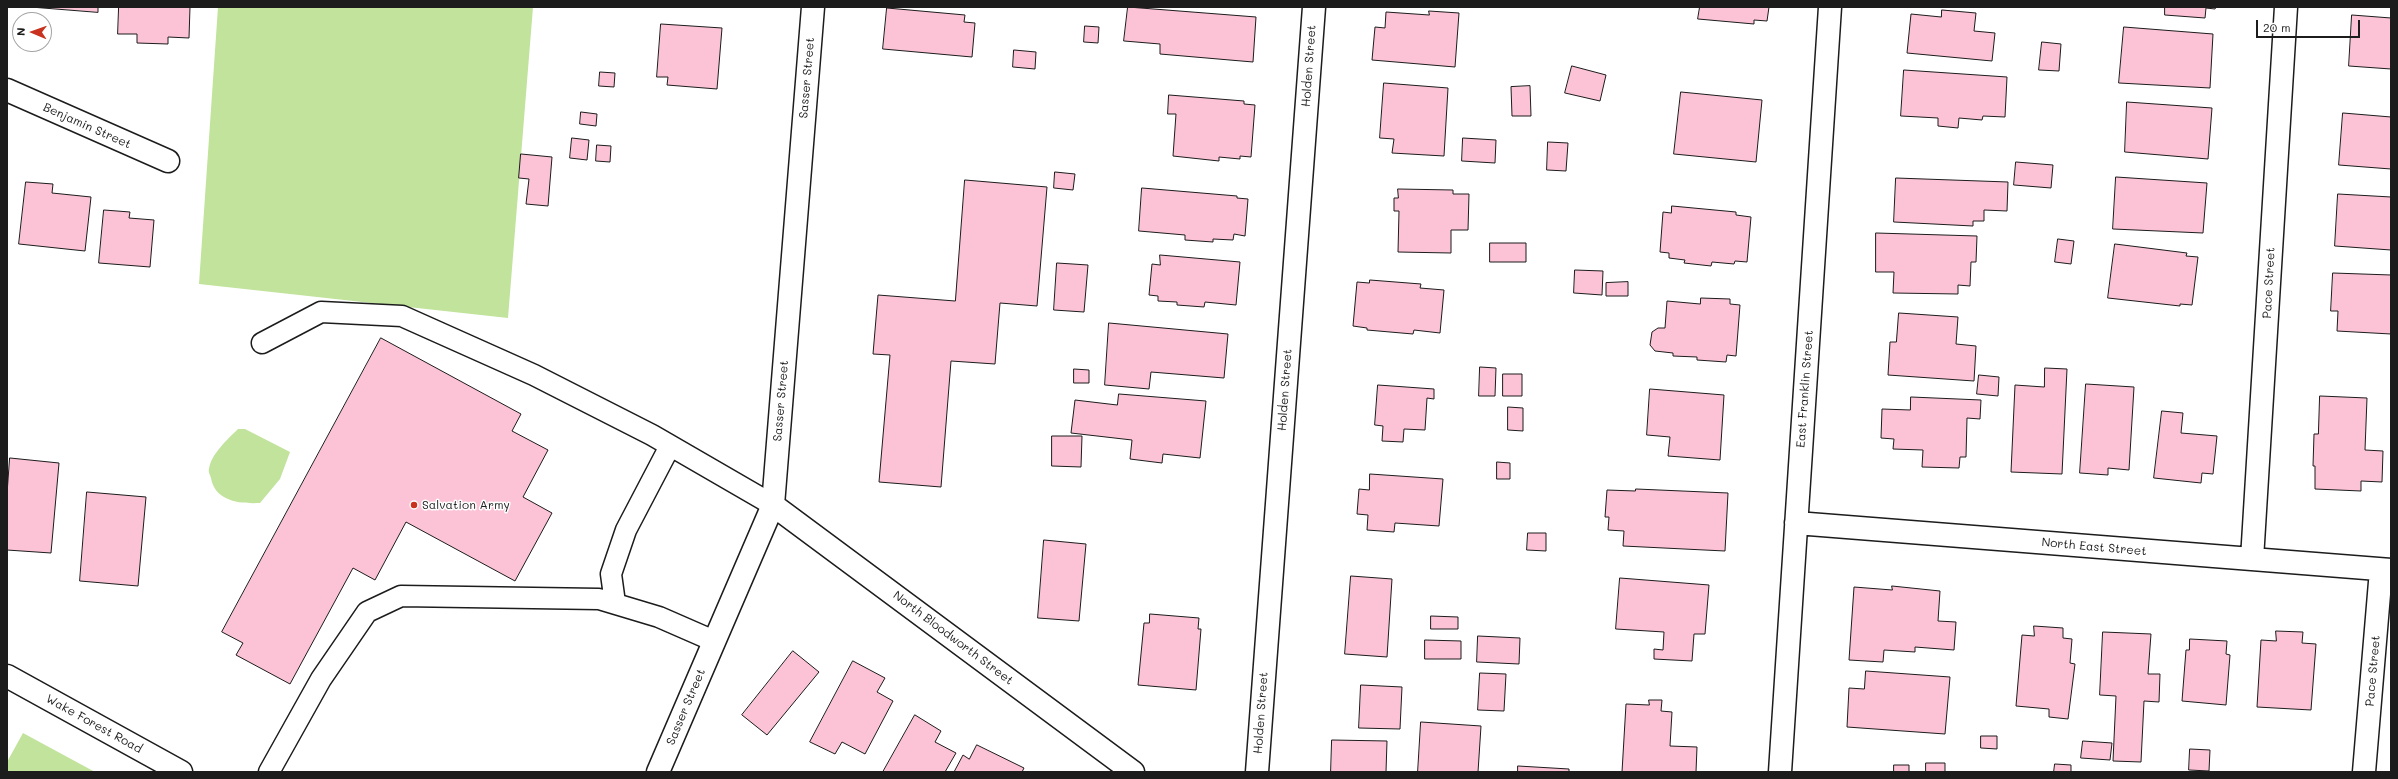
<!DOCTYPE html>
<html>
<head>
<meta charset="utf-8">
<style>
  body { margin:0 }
  #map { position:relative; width:2398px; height:779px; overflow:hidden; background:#fff; font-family:Mali,sans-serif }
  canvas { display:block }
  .frame { position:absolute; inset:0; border:8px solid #1c1c1c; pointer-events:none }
  .north { position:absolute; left:12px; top:12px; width:40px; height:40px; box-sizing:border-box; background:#fff; border:1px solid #a4a4a4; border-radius:50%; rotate:272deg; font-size:11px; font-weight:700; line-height:16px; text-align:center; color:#1c1c1c }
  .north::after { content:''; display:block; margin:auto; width:14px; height:18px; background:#c8321e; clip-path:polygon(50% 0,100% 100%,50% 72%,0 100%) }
  .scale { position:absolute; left:2256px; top:20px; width:104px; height:18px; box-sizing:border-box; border:2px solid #1c1c1c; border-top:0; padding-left:5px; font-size:12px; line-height:14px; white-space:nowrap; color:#1c1c1c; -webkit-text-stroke:3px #fff; paint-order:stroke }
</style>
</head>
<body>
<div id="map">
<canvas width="2398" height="779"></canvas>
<div class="frame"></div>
<div class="north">N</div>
<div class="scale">20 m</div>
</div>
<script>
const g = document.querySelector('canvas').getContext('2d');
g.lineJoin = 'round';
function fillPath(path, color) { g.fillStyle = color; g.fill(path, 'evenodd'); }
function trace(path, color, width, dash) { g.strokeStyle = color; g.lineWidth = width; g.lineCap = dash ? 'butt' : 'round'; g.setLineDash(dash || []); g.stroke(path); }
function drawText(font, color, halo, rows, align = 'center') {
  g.font = font + ' Mali,sans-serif'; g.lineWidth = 3; g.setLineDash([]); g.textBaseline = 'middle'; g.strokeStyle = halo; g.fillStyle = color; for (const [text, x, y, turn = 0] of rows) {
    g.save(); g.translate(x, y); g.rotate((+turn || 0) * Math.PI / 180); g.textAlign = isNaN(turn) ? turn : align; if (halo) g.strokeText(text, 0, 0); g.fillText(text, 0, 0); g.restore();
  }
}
fillPath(new Path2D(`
  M218 7H533L508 318 199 284Z
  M238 429H245L290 452 280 479 260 503C239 504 215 501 211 478 210 475 208 471 209 469 211 454 228 439 238 429Z
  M23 733 95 772H7V762Z`), '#c1e39c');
const building = new Path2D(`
  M31 7H98V12Z
  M119 7H190L189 38 168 37V44L137 43V34H118Z
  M1128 7 1256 17 1253 62 1160 54V44L1124 41Z
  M1700 7H1769L1767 21 1754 20V24L1698 19Z
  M2165 7H2216L2215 9 2206 8 2205 18 2165 15Z
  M887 8 965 15 964 22 975 23 972 57 883 49Z
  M1942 10 1976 13 1974 31 1995 33 1992 61 1907 53 1911 14 1941 17Z
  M1429 11 1459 13 1455 67 1372 60 1375 27 1385 28 1386 12 1429 15Z
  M2352 15 2391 18V69L2349 66Z
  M661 24 722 28 717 89 667 85 668 77H657Z
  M1085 26 1099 27 1098 43 1084 42Z
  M2124 27 2213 34 2210 88 2119 83Z
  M2042 42 2061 44 2059 71 2039 70Z
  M1014 50 1036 52 1035 69 1013 67Z
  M1572 66 1606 75 1600 101 1565 93Z
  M1904 70 2007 77 2005 117 1983 116 1982 120 1959 118 1958 128 1938 126V118L1901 116Z
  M600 72 615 73 614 87 599 86Z
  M1384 83 1448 88 1444 156 1392 153 1394 139 1380 138Z
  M1530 86 1531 116H1512L1511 87Z
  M1681 92 1762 100 1756 162 1674 154Z
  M1169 95 1244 101V104L1255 105 1251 157 1240 156V159L1219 157V161L1173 156 1176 114H1168Z
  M2127 102 2212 108 2208 159 2125 152Z
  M581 112 597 114 596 126 580 124Z
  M2343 113 2391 117V169L2339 165Z
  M572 138 589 140 587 160 570 158Z
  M1463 138 1496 140 1495 163 1462 161Z
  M1548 142 1568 143 1566 171 1547 170Z
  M597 145 611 146 610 162 596 161Z
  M521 154 552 157 548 206 526 204 529 179 519 178Z
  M2016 162 2053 165 2051 188 2014 185Z
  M1055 172 1075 174 1073 190 1054 188Z
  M2116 177 2207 183 2203 233 2113 229Z
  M1896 178 2008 182 2007 211 1984 210V221H1973V226L1894 222Z
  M965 180 1047 187 1037 306 1000 303 995 364 951 361 941 487 879 482 890 355 873 354 878 295 955 301Z
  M26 182 53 184 52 193 91 197 85 251 19 244Z
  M1142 188 1237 196V198L1248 199 1245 236 1234 234 1233 240 1213 239V242L1185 240V235L1139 231Z
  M1398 189 1453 190V194H1469L1468 230H1451V253L1398 252 1399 211H1394V198H1398Z
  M2338 194 2391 197V250L2335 246Z
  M1672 206 1736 212V215L1751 217 1747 262 1735 261 1734 264 1712 262 1711 266 1684 263 1685 260 1669 258V253L1660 252 1663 212 1671 213Z
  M104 210 130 212 129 218 154 220 150 267 99 263Z
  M1876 233 1977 236 1976 262H1971L1970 286 1958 285V294L1893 293 1894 272H1876Z
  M2058 239 2074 241 2071 264 2055 262Z
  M1490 243H1526V262H1490Z
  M2115 244 2187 253 2186 256 2198 257 2192 305 2180 304V306L2108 298Z
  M1160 255 1240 262 1236 305 1205 302 1204 307 1177 305V302L1158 301V296L1149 295 1152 264 1160 265Z
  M1057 263 1088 265 1084 312 1054 310Z
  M1575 270 1603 271 1602 295 1574 293Z
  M2333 273 2391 275V334L2337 331 2338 311H2331Z
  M1370 280 1421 284 1420 288 1444 290 1440 333 1414 330 1413 334 1367 330V328L1353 326 1357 282 1369 283Z
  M1628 282V296H1606V283Z
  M1701 298 1730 299V304L1740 305 1736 356 1727 355 1726 362 1697 360V357L1673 356V353L1655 351 1650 345 1652 332 1658 328H1665L1667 301 1700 304Z
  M1899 313 1958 317 1956 344 1976 346 1974 381 1888 375 1890 342H1896Z
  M1109 323 1228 334 1224 378 1151 372 1149 389 1105 385Z
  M381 338 521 414 512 431 548 450 523 497 552 513 515 581 406 522 375 580 353 568 290 684 236 655 243 643 222 632Z
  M1480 367 1496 368 1495 396H1479Z
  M2045 368 2067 369 2062 474 2011 472 2015 385 2044 387Z
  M1074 369 1089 370V383H1074Z
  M1503 374H1522V396H1503Z
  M1979 375 1999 377 1998 396 1977 394Z
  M2086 384 2134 387 2129 470 2108 468V475L2080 473Z
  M1378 385 1434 389V399L1427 398 1425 430 1404 429 1403 442 1382 441 1383 426 1375 425Z
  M1650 389 1724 395 1720 460 1668 456 1670 437 1647 435Z
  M1119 394 1206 401 1200 458 1163 454 1162 463 1130 459 1132 440 1071 433 1075 400 1117 405Z
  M2320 396 2367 398 2365 450 2383 451 2382 482 2361 481V491L2315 489V466H2313L2314 434H2318Z
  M1911 397 1981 400 1980 419 1967 418 1966 457H1960L1959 468 1922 467 1923 450 1893 449 1894 439 1881 438 1882 409 1910 410Z
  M1508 407 1523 408V431L1508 430Z
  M2162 411 2183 413 2181 433 2217 436 2213 474 2202 473 2201 483 2154 478Z
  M1052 436H1082L1081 467 1052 466Z
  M10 458 59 463 51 553 7 550V494Z
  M1497 462 1510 463V479H1497Z
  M1370 474 1443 479 1439 526 1395 523 1394 532 1367 530 1368 515 1357 514 1359 489 1369 490Z
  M1636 489 1728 493 1725 551 1623 546 1624 531 1608 530 1609 517H1605L1607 490 1635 491Z
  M87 492 146 497 138 586 80 581Z
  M1528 533H1546V551L1527 550Z
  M1044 540 1086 544 1079 621 1038 618Z
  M1351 576 1392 579 1387 657 1345 654Z
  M1620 578 1709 585 1705 634H1694L1692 661 1654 659V649L1663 650 1664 632 1616 629Z
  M1892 586 1940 591 1938 621 1956 622 1954 650 1915 647V652L1884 650 1883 662 1849 660 1854 587 1892 590Z
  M1150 614 1199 618 1198 629H1201L1196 690 1138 685 1144 623H1149Z
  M1431 616 1458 617V629H1431Z
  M2034 626 2063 628V638L2072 639 2070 663 2075 664 2068 719 2049 717V709L2016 706 2022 635 2034 636Z
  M2276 631 2303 632 2302 643 2316 644 2311 710 2257 707 2261 640 2276 641Z
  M2103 632 2151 634 2148 674H2160L2159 702 2144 701 2141 762 2113 761 2116 696 2100 695Z
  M1478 636 1520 638 1519 664 1477 662Z
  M2190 639 2227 641 2226 654 2230 655 2226 705 2182 701 2186 650H2189Z
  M1425 640 1461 641V659H1425Z
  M793 651 819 672 767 735 742 715Z
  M853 661 885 678 877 692 893 701 865 754 842 742 835 754 810 742Z
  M1866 671 1950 677 1945 734 1847 727 1849 688 1864 689Z
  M1480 673 1506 674 1504 711 1478 710Z
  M1361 685 1402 687 1400 729 1359 728Z
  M1649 700H1662L1661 711 1672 712 1670 746 1697 747 1696 772H1622L1626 704 1649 705Z
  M915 715 941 731 935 742 956 753 945 772H883Z
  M1421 722 1481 726 1478 772H1418Z
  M1981 736H1997V749L1981 748Z
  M1332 740 1387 741 1386 772H1331Z
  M2083 741 2112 743 2110 760 2081 758Z
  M977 745 1024 768 1022 772H954L963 755 969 759Z
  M2190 749 2210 750 2209 771 2189 770Z
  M1926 763H1945V772H1926Z
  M2055 764 2071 765V772H2054Z
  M1894 765H1909V772H1894Z
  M1518 766 1569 769V772H1518Z`);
fillPath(building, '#fcc2d6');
trace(building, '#1c1c1c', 1);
const service = new Path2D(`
  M262 343 321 312 402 316 534 375 652 435 773 505
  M615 603 611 574 626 530 670 446
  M269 772 321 679 367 612 401 596 599 599 659 617 714 641`);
const minor = new Path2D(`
  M7 90 168 161
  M773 505 1133 772
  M1796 523 2391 570
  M2252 559 2286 7
  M658 772 773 505 813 7
  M1257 772 1314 7
  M1780 772 1830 7
  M2364 772 2381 570`);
const secondary = new Path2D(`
  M7 676 181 772`);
trace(service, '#1c1c1c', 23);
trace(minor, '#1c1c1c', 25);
trace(secondary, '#1c1c1c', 25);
trace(service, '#fff', 20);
trace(minor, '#fff', 22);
trace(secondary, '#fff', 22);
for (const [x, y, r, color] of [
  [414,505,4,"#c8321e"]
]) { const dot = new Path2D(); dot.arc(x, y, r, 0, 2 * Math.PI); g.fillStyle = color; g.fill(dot); trace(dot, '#fff', 1.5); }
drawText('12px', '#1c1c1c', '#fff', [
  ["Holden Street",1309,66,-86],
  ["Sasser Street",807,78,-85],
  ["Benjamin Street",87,126,24],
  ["Pace Street",2269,283,-87],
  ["East Franklin Street",1805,389,-86],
  ["Holden Street",1285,390,-86],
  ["Sasser Street",781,401,-85],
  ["North East Street",2094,547,5],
  ["North Bloodworth Street",953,638,37],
  ["Pace Street",2373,671,-85],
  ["Sasser Street",686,707,-67],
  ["Holden Street",1261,713,-86],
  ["Wake Forest Road",94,724,29]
]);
drawText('12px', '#1c1c1c', '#fff', [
  ["Salvation Army",422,505]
], 'left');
</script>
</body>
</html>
